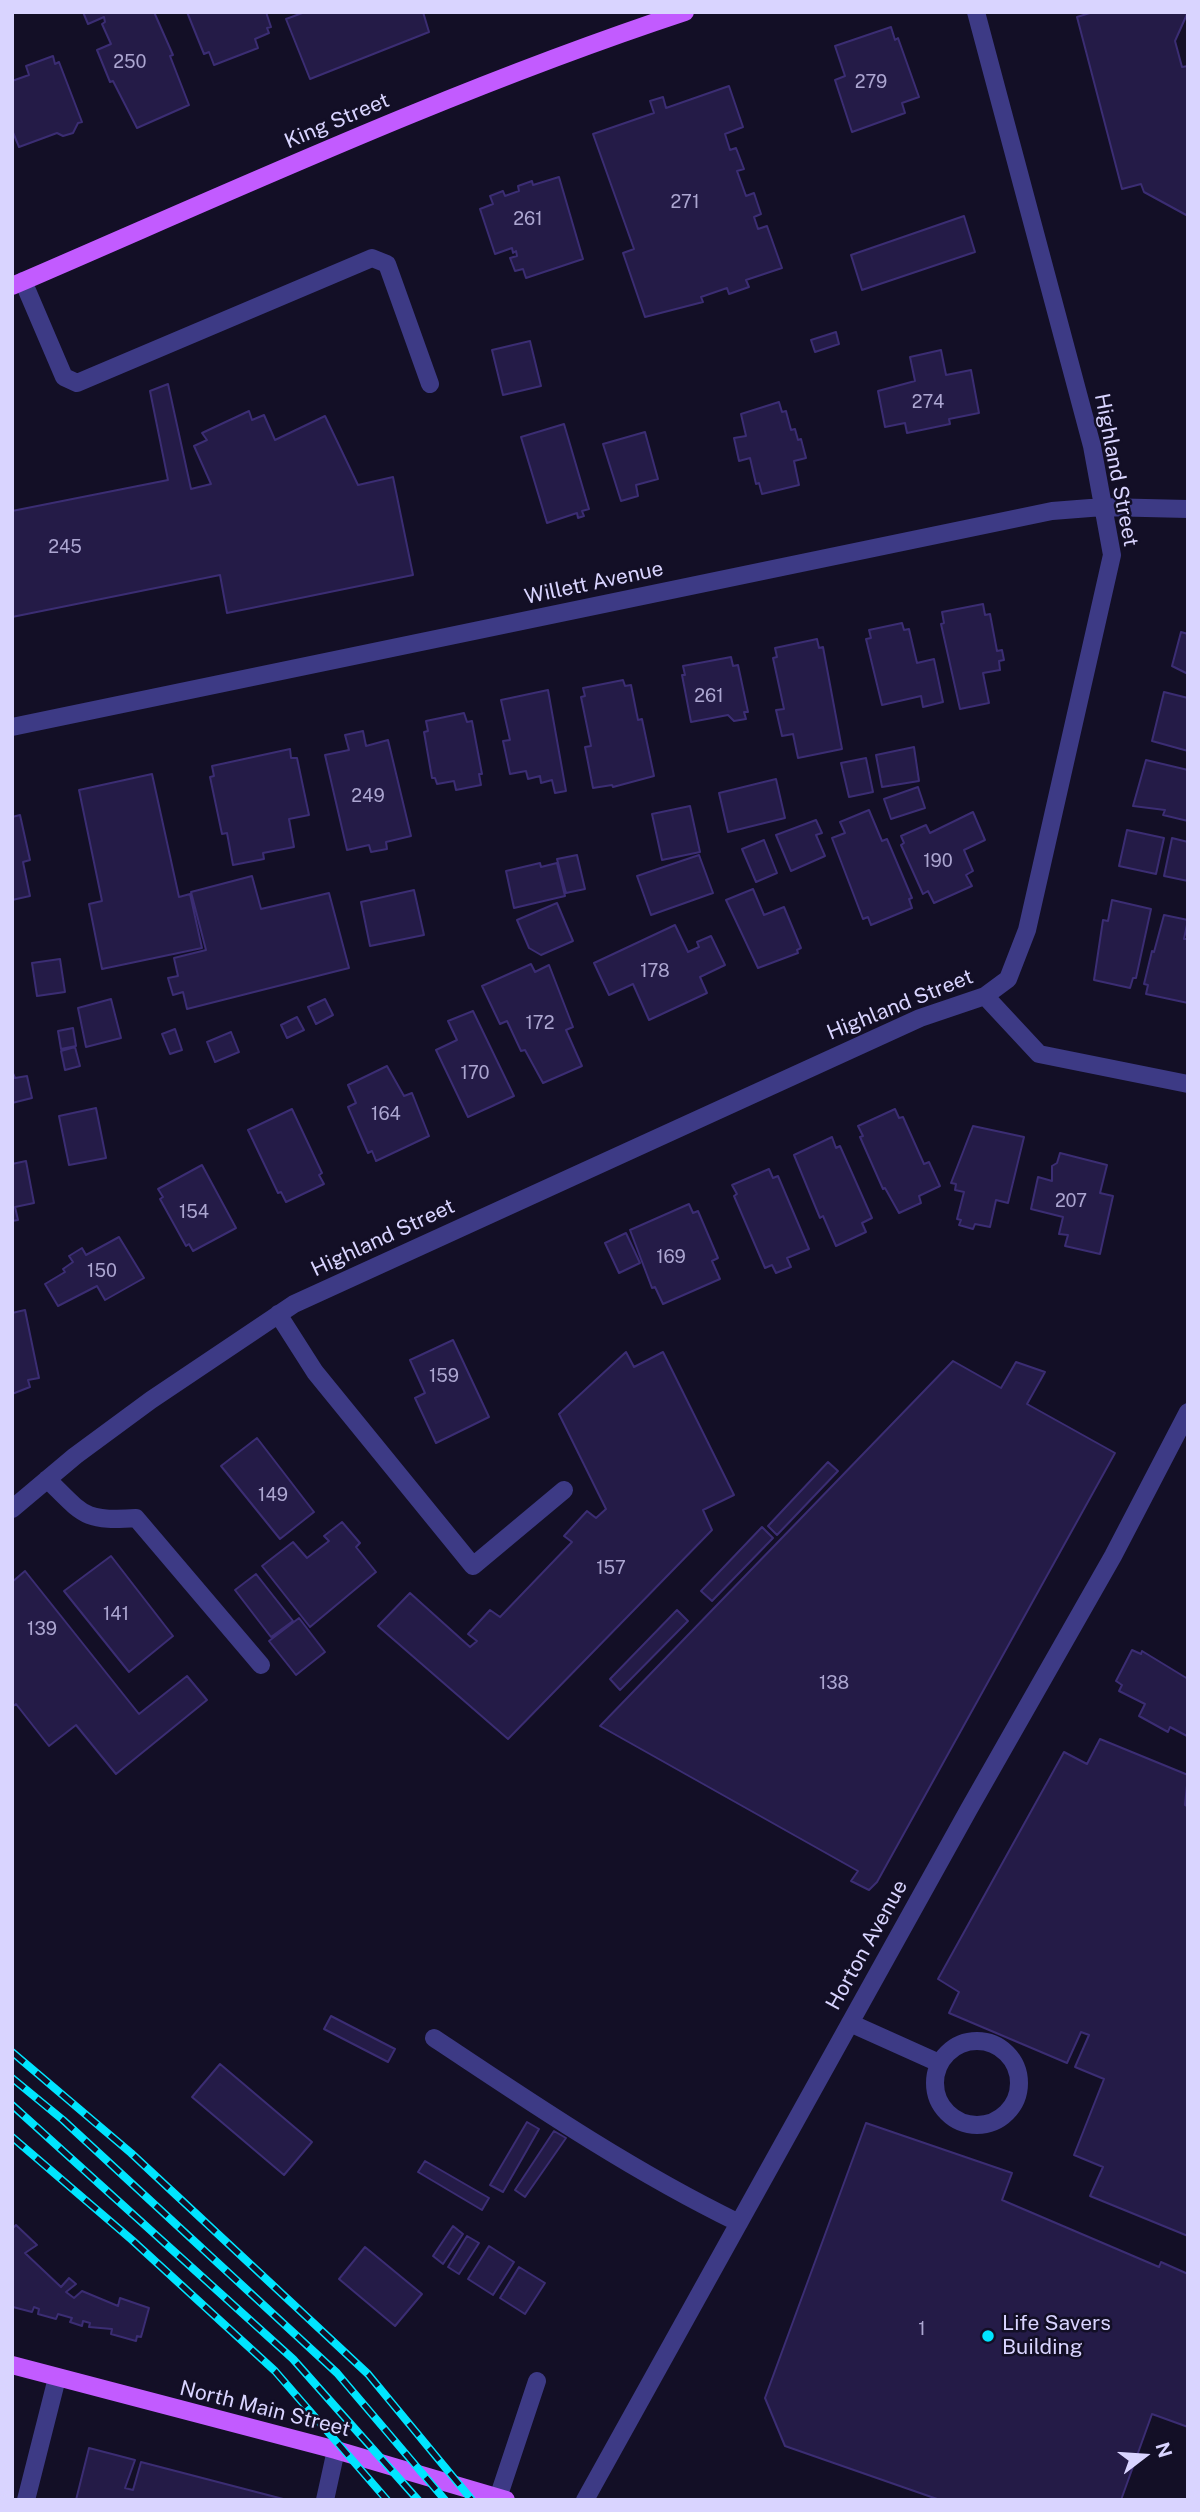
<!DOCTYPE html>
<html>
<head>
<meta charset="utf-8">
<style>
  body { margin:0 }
  #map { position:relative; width:1200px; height:2512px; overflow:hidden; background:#130f26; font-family:"Public Sans",sans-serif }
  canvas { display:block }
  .frame { position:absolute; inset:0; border:14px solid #d9d4ff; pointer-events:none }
  .north { position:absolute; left:1109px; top:2421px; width:70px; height:70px; -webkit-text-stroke:5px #130f26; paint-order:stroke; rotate:73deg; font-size:19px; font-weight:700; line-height:28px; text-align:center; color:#d9d4ff }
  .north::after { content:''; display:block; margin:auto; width:24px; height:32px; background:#d9d4ff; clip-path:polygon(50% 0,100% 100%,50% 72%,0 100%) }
</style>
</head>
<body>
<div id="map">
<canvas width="1200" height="2512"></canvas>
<div class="frame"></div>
<div class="north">N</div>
</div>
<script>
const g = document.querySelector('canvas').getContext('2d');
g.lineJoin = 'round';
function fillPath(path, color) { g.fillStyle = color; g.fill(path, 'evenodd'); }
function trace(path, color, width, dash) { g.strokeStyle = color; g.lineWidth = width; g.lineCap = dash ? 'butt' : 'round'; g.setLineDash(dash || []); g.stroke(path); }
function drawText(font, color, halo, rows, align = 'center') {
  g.font = font + ' "Public Sans",sans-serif'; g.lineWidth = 5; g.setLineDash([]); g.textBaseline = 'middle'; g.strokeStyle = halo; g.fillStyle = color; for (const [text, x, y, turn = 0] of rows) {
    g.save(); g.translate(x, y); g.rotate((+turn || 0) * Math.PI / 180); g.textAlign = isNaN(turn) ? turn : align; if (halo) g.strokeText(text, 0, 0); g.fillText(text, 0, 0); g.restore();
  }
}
const building = new Path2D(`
  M83 12H154L173 55 170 56 189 105 137 128 113 81 110 82 97 50 111 44 102 24 105 22 104 17 88 24Z
  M187 12H266L271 27 267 28 269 33 255 39 258 48 214 65 209 52 204 54Z
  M305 12H423L429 32 310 79 286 19Z
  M1093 12H1188L1175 41 1182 67 1188 66V216L1144 192 1141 184 1122 189 1077 17Z
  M891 27 895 40 898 38 919 97 902 103 905 113 852 132 835 80 845 76 835 46Z
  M53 56 55 64 59 62 82 122 78 123 73 133 63 136 57 133 19 147 12 130V81L29 75 26 66Z
  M729 86 743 127 725 134 730 150 736 148 744 169 737 171 746 196 754 193 761 214 754 217 758 229 767 226 782 268 746 280 749 287 729 294 727 288 701 297 703 302 645 317 623 253 634 249 593 134 654 113 650 101 663 97 666 108Z
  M559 177 583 259 526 278 523 269 515 271 510 258 517 256 516 251 513 253 512 248 495 254 480 209 493 204 490 196 503 191 505 196 519 191 518 186 532 181 533 185Z
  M964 216 975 252 862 290 851 255Z
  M836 332 839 344 815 352 811 340Z
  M530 341 541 386 503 395 492 350Z
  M941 350 946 375 971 370 979 413 949 419 950 424 907 433 905 423 885 427 878 391 915 381 910 357Z
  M168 384 191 489 211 484 194 446 207 440 202 433 249 411 252 420 264 415 275 440 325 416 358 485 393 477 413 575 227 613 220 575 12 617V511L168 480 150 391Z
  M779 402 782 412 786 411 791 430 795 429 798 440 801 439 806 458 794 461 799 485 762 494 759 483 756 484 750 458 739 461 734 438 746 436 741 414Z
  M564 424 589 509 582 511 584 516 578 518 577 513 547 523 521 437Z
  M645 432 658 479 636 485 638 496 621 501 603 444Z
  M983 604 985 615 990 614 997 651 1002 650 1004 660 999 661 1000 670 983 673 989 703 960 709 941 624 944 623 942 612Z
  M902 623 904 630 909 629 917 663 934 659 943 702 923 707 921 696 882 705 866 639 871 638 869 630Z
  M1181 632 1188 634V674L1172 666Z
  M817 639 819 648 823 647 842 749 798 758 793 734 782 736 776 710 784 709 773 658 777 657 775 648Z
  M731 657 733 666 738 665 748 712H744L746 719 734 721 728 715 691 722 682 675H685L683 666Z
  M623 680 625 686 631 685 638 720 642 719 654 776 613 787 612 785 593 788 585 747 591 746 581 697 585 696 583 688Z
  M548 690 566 791 555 793 552 780 541 783 540 776 528 779 526 771 510 774 503 741 510 740 501 700Z
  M1164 692 1188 698V751L1152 741Z
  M464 713 467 722 472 721 482 774H479L481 785 456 790 454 781 437 784 435 778H432L424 732 428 731 426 721Z
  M363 731 366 746 388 740 411 836 386 842 387 849 371 852 369 845 347 850 325 755 349 750 345 735Z
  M914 747 919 781 882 787 876 755Z
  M290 749 291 758H297L309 815 289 819 294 847 263 853 264 859 233 865 227 833 222 834 210 777 214 776 212 766Z
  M866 758 873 792 849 797 841 763Z
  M1146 760 1188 770V821L1163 815 1165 810 1133 806Z
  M152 774 179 897 190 894 202 948 102 969 89 904 102 901 79 790Z
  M776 779 785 818 728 832 719 793Z
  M918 787 925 808 891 819 884 799Z
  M690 806 700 852 662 860 652 814Z
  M869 810 882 841 887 839 912 898 909 899 912 908 871 925 868 917 863 919 832 838 845 833 840 822Z
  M973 812 985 840 964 850 973 871 966 875 972 886 934 903 928 891 923 894 901 845 904 843 901 836 926 825 930 833Z
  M20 815 30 860 23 862 30 896 12 900V817Z
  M816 820 822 833 816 835 825 856 791 871 776 835Z
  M1127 830 1164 838 1156 874 1119 866Z
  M1172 838 1188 842V881L1164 876Z
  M764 840 777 873 756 882 742 849Z
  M577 855 585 889 566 893 557 859Z
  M699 855 713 893 651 915 637 876Z
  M540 863 541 867 557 863 565 896 514 908 506 871Z
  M252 876 261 909 329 893 349 968 187 1009 183 992 173 995 168 978 178 976 174 958 206 950 191 892Z
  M753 889 764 915 784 907 801 948 797 950 798 953 758 968 726 900Z
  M414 890 424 935 370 946 361 902Z
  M1112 900 1151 909 1136 978H1133L1130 988 1094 980 1103 920 1108 921Z
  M557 903 573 941 541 955 529 948 517 920Z
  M1164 915 1188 920 1184 939H1188V1003L1146 994 1148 985 1144 984 1152 951 1154 952Z
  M675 925 688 952 699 947 697 942 711 936 725 965 700 977 707 993 649 1020 633 984 609 995 594 963Z
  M60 959 65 992 37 996 32 963Z
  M531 964 535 972 549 965 573 1027 566 1030 582 1066 543 1083 525 1050 521 1051 507 1021 500 1024 482 986Z
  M111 999 121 1038 86 1047 78 1008Z
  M325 999 333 1015 316 1024 308 1007Z
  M473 1011 514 1096 468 1117 436 1050 457 1040 448 1021Z
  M297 1017 304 1030 287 1038 281 1025Z
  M73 1028 76 1046 61 1049 58 1031Z
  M175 1029 182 1050 170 1054 162 1034Z
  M231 1032 239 1052 215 1062 207 1042Z
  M75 1047 80 1066 65 1070 61 1051Z
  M387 1066 404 1096 412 1093 429 1136 376 1161 372 1151 368 1153 348 1107 356 1103 348 1085Z
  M12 1071 15 1078 27 1076 32 1098 12 1103Z
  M96 1108 106 1158 69 1165 59 1116Z
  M292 1109 322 1173 319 1175 324 1184 286 1202 281 1192 278 1193 248 1130Z
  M895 1109 899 1118 903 1117 924 1164 929 1162 940 1186 919 1196 921 1203 899 1213 885 1188 883 1189 860 1137 863 1136 858 1126Z
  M973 1126 1024 1137 1008 1203 996 1200 990 1227 975 1224 973 1229 959 1225 961 1220 957 1219 964 1192 955 1190 956 1184 951 1183Z
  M832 1137 836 1148 840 1146 872 1218 862 1223 866 1232 836 1246 823 1216 820 1218 794 1155Z
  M1060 1153 1107 1165 1100 1193 1113 1196 1100 1254 1065 1246 1068 1235 1059 1234 1063 1217 1031 1209 1038 1177 1052 1181V1166L1057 1163Z
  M26 1161 34 1203 15 1207 18 1220 12 1221V1164Z
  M202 1165 236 1228 193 1251 189 1244 186 1246 160 1199 163 1197 158 1189Z
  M769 1169 773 1178 778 1176 809 1249 787 1258 791 1267 776 1273 772 1265 765 1268 734 1196 737 1194 732 1185Z
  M689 1204 693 1213 698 1211 718 1258 712 1261 720 1279 663 1304 655 1287 652 1288 630 1230Z
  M626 1233 640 1263 619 1273 605 1243Z
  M119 1237 144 1278 105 1300 97 1286 58 1306 45 1284 65 1272 63 1269 73 1262 69 1256 82 1248 86 1255Z
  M25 1310 39 1378 28 1380 30 1387 12 1394V1313Z
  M453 1340 489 1417 436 1443 415 1398 425 1393 410 1360Z
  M626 1352 634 1367 663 1352 734 1495 703 1510 712 1530 508 1739 378 1626 410 1593 470 1647 477 1641 468 1634 490 1610 500 1617 572 1542 564 1536 587 1511 596 1518 606 1509 559 1414Z
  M953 1361 1001 1388 1016 1362 1045 1372 1027 1404 1115 1453 877 1882 869 1890 851 1881 858 1871 600 1726Z
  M257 1438 314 1512 280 1539 221 1466Z
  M828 1462 838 1471 777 1535 768 1526Z
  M342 1522 360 1543 356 1547 376 1572 310 1627 262 1566 293 1542 307 1558 329 1541 324 1536Z
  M762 1527 773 1538 712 1601 701 1591Z
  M111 1556 173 1636 129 1672 64 1591Z
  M25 1571 139 1714 187 1676 207 1700 116 1774 76 1725 49 1746 16 1704 12 1707V1582Z
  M256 1574 293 1621 271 1637 235 1590Z
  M677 1610 688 1621 620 1690 610 1679Z
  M299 1618 325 1652 296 1675 269 1641Z
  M1132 1650 1141 1654 1142 1651 1188 1679 1187 1736 1170 1727 1168 1732 1139 1716 1145 1704 1119 1691 1122 1685 1116 1681Z
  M1100 1739 1188 1775 1185 1805 1188 1807V2236L1090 2196 1103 2167 1074 2155 1104 2079 1075 2067 1089 2035 1081 2032 1067 2063 949 2013 959 1992 938 1979 1064 1752 1087 1764Z
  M331 2016 395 2049 388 2062 324 2029Z
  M220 2064 312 2142 284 2175 192 2097Z
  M527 2122 539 2129 503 2192 490 2185Z
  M866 2123 1012 2173 1002 2200 1159 2267 1161 2262 1188 2274V2427L1152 2414 1121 2500H940L785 2446 765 2398Z
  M554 2131 566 2138 525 2197 515 2190Z
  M425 2161 489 2198 482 2210 418 2172Z
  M16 2225 37 2245 25 2253 61 2287 69 2278 76 2284 66 2292 74 2298 82 2291 118 2306 120 2298 149 2308 141 2337 137 2336 136 2341 111 2334 112 2329 89 2327 90 2323 83 2321 82 2326 70 2322 72 2318 58 2314 56 2319 38 2314 39 2309 34 2307 32 2312 13 2307 12 2229Z
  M453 2226 463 2234 443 2264 433 2256Z
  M467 2236 479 2243 459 2274 448 2267Z
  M489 2246 514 2262 493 2295 468 2279Z
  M365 2247 422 2294 395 2326 339 2279Z
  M519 2267 545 2283 525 2314 500 2298Z
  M89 2448 135 2460 125 2488 133 2490 141 2462 287 2500H76Z`);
fillPath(building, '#241b47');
trace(building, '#3b2d73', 2);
trace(new Path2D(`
  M23 281 64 377 77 383 372 258 387 264 430 384
  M12 727 1052 511 1103 507 1188 509
  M985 996 1039 1054 1188 1084
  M278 1314 315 1372 473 1566 564 1490
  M47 1479C83 1514 83 1522 136 1518L261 1665
  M12 1509 75 1456 151 1400 294 1304 920 1018 985 996 1008 979 1027 930 1112 555 1092 446 976 12
  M850 2023 939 2063
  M434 2038C533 2104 632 2171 739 2223
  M935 2083a42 42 0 1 1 84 0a42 42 0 1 1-84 0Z
  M498 2498 537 2381
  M26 2500 57 2378
  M325 2500 336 2450
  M585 2500 969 1809 1113 1556 1188 1412`), '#3d3a85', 18);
trace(new Path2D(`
  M12 286C235 190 455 88 685 12
  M12 2365 336 2450 506 2500`), '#c25bff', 18);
const rail = new Path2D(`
  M12 2052 131 2153 368 2374 472 2500
  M12 2078 63 2120 337 2373 445 2500
  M12 2105 293 2359 418 2500
  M12 2137 132 2240 275 2371 387 2500`);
trace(rail, '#00e5ff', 8);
trace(rail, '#130f26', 5, [16]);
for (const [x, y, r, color] of [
  [988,2336,7,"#00e5ff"]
]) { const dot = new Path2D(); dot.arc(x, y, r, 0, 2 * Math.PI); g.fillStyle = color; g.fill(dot); trace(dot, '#130f26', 2.5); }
drawText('18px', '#aca6d1', null, [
  ["250",130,62],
  ["279",871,82],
  ["271",685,202],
  ["261",528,219],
  ["274",928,402],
  ["245",65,547],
  ["261",709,696],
  ["249",368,796],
  ["190",938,861],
  ["178",655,971],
  ["172",540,1023],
  ["170",475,1073],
  ["164",386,1114],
  ["207",1071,1201],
  ["154",194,1212],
  ["169",671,1257],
  ["150",102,1271],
  ["159",444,1376],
  ["149",273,1495],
  ["157",611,1568],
  ["141",116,1614],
  ["139",42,1629],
  ["138",834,1683],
  ["1",922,2329]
]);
drawText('21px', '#d9d4ff', '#130f26', [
  ["King Street",337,121,-23],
  ["Highland Street",1116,470,79],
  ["Willett Avenue",594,583,-12],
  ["Highland Street",900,1005,-22],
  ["Highland Street",383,1238,-25],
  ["Horton Avenue",867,1945,-61],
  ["North Main Street",265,2409,14]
]);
drawText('21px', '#d9d4ff', '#130f26', [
  ["Life Savers",1002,2324],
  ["Building",1002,2348]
], 'left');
</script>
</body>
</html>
